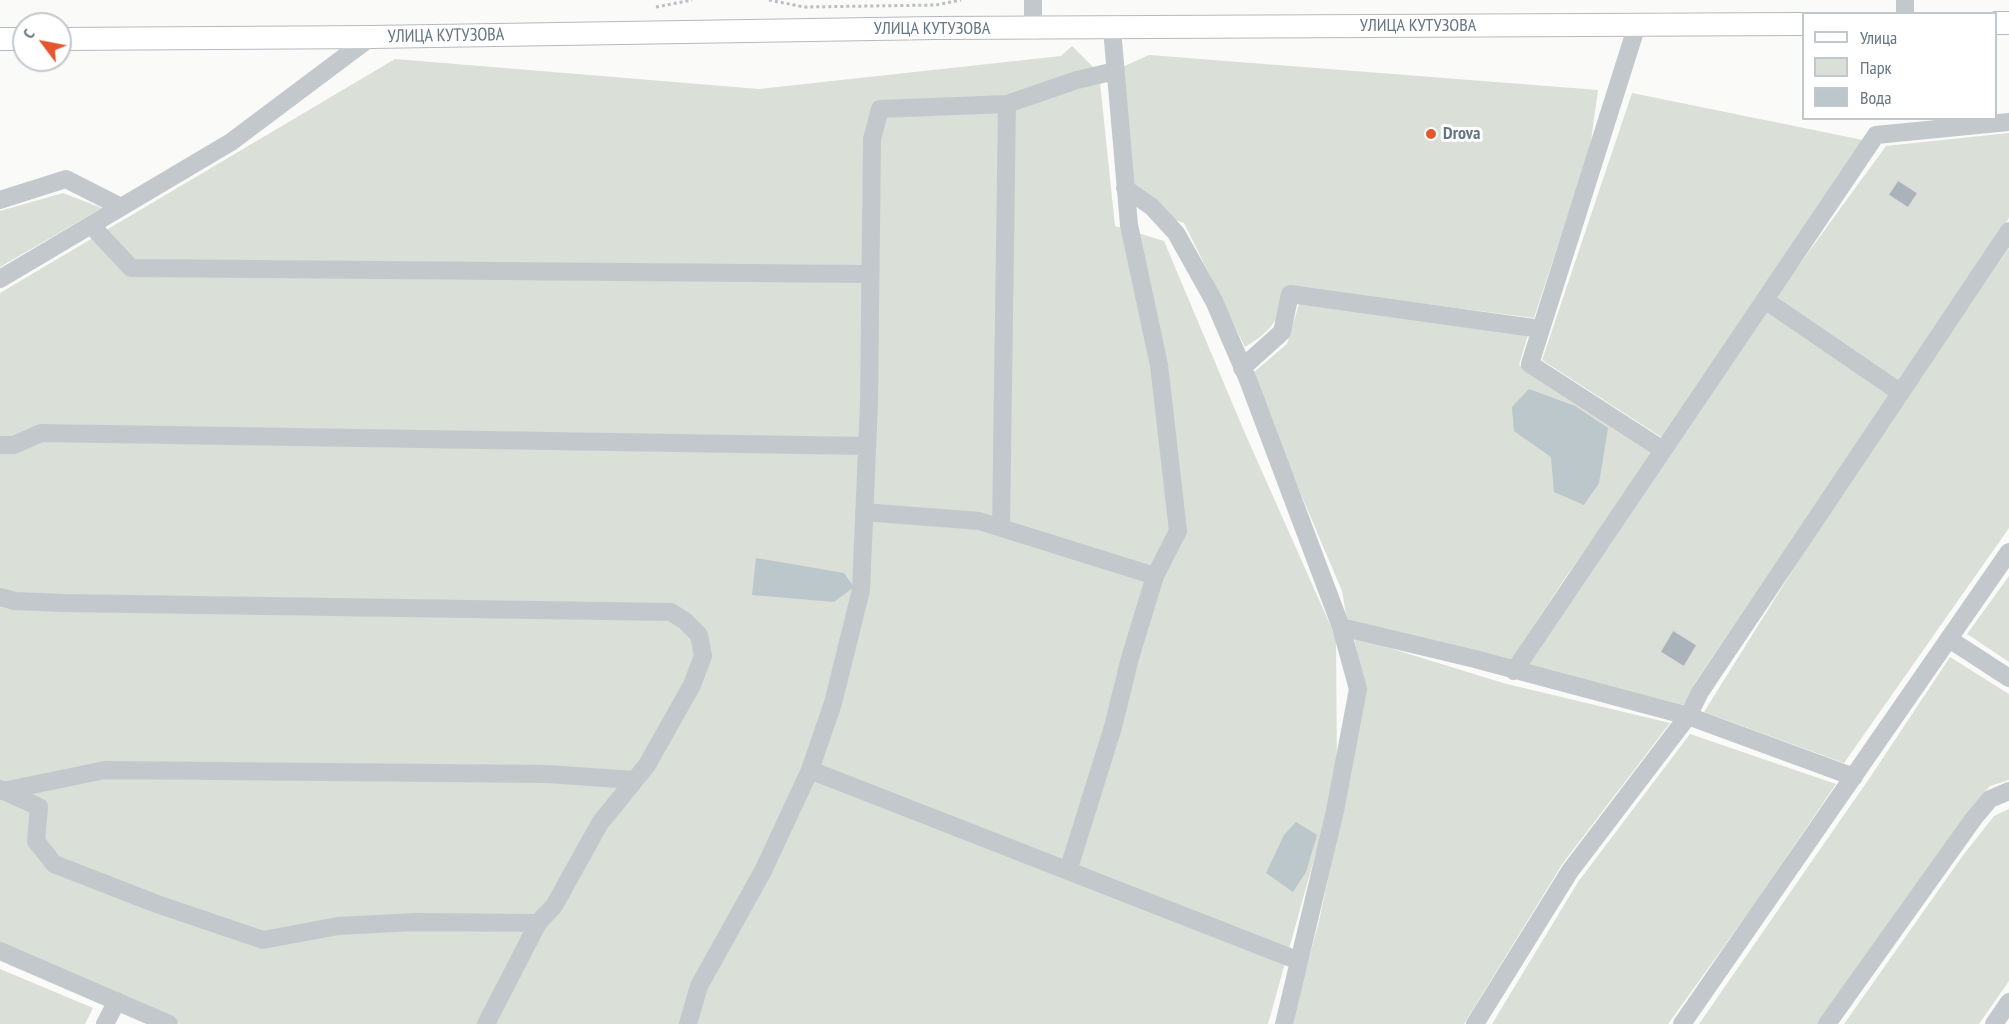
<!DOCTYPE html>
<html>
<head>
<meta charset="utf-8">
<style>
  body { margin:0 }
  #map { position:relative; width:2009px; height:1024px; overflow:hidden; background:#fafaf8; font-family:"PT Sans Narrow",sans-serif }
  canvas { display:block }
  .legend { position:absolute; left:1802px; top:12px; width:195px; height:108px; box-sizing:border-box; background:#fff; border:2px solid #c1c8cd; margin:0; padding:8px 10px; list-style:none; font-size:18px; color:#657683 }
  .legend li { display:flex; align-items:center; gap:12px; height:30px }
  .legend b { width:30px; border:2px solid #c1c8cd }
  .north { position:absolute; left:12px; top:12px; width:60px; height:60px; box-sizing:border-box; background:#fff; border:2px solid #c1c8cd; border-radius:50%; rotate:302deg; font-size:16px; font-weight:700; line-height:24px; text-align:center; color:#657683 }
  .north::after { content:''; display:block; margin:auto; width:21px; height:27px; background:#e4572e; clip-path:polygon(50% 0,100% 100%,50% 72%,0 100%) }
</style>
</head>
<body>
<div id="map">
<canvas width="2009" height="1024"></canvas>
<ul class="legend">
<li><b style="height:8px;background:#fff"></b>Улица</li>
<li><b style="height:16px;background:#dadfd7"></b>Парк</li>
<li><b style="height:16px;background:#bbc7cb"></b>Вода</li>
</ul>
<div class="north">С</div>
</div>
<script>
const g = document.querySelector('canvas').getContext('2d');
g.lineJoin = 'round';
function fillPath(path, color) { g.fillStyle = color; g.fill(path, 'evenodd'); }
function trace(path, color, width, dash) { g.strokeStyle = color; g.lineWidth = width; g.lineCap = dash ? 'butt' : 'round'; g.setLineDash(dash || []); g.stroke(path); }
function drawText(font, color, halo, rows, align = 'center') {
  g.font = font + ' "PT Sans Narrow",sans-serif'; g.lineWidth = 6; g.setLineDash([]); g.textBaseline = 'middle'; g.strokeStyle = halo; g.fillStyle = color; for (const [text, x, y, turn = 0] of rows) {
    g.save(); g.translate(x, y); g.rotate((+turn || 0) * Math.PI / 180); g.textAlign = isNaN(turn) ? turn : align; if (halo) g.strokeText(text, 0, 0); g.fillText(text, 0, 0); g.restore();
  }
}
fillPath(new Path2D(`
  M1072 46 1099 73 1115 226 1164 241 1244 431 1336 638 1337 777 1268 1024H180L0 943V293L395 59 759 89 1061 56Z
  M1149 55 1598 90 1590 148 1534 318 1286 286C1277 319 1277 328 1245 347L1184 223 1135 206 1120 68Z
  M1632 93 1863 140 1661 437 1542 360Z
  M2009 133V218L1900 385 1775 298 1886 146Z
  M63 193 102 208 0 267V211Z
  M2009 248V528L1844 763 1704 712 1819 528Z
  M1299 304 1528 335 1519 365 1655 451 1563 581 1508 665 1347 620 1342 591 1280 445 1254 372 1287 344Z
  M1767 310 1890 395 1694 684 1681 709 1525 667Z
  M2009 576V662L1967 634Z
  M1354 637 1503 683 1670 723 1563 863 1464 1024H1291L1319 921 1349 782 1364 687Z
  M1950 657 2009 694V780L1990 786 1968 811 1820 1024H1699L1873 773Z
  M1690 734 1836 784 1753 906 1668 1024H1492L1578 882Z
  M2009 809V981L1979 1024H1844L1964 854 1994 816Z
  M0 969 93 1008 85 1024H0Z`), '#dadfd7');
fillPath(new Path2D(`
  M1529 389 1575 406 1608 428 1599 483 1584 505 1554 492 1551 457 1514 431 1512 407Z
  M756 558 844 573 854 587 834 602 752 595Z
  M1296 822 1317 835 1306 872 1293 892 1266 873 1284 835Z`), '#bbc7cb');
const building = new Path2D(`
  M1898 180 1918 193 1908 208 1888 195Z
  M1673 630 1697 645 1684 667 1660 652Z`);
fillPath(building, '#aab3b9');
trace(building, '#dcdcda', 1.5);
const major = new Path2D(`
  M1996 23H2009
  M0 39H24
  M60 39 371 37 936 28 1804 24`);
trace(major, '#b5babe', 24);
trace(new Path2D(`
  M769 0 804 7 936 5 961 0
  M656 7 692 0`), '#bbbfc2', 3, [3, 3]);
trace(new Path2D(`
  M1905 0V14
  M1637 25 1530 364 1663 450
  M1033 30V0
  M1115 71 1077 80 1007 104 880 109 872 139 869 403 861 590 833 703 810 770 1299 961
  M1125 188 1152 207 1176 233 1214 301 1248 380 1341 627 1475 659 1688 716 1854 777
  M0 200 66 179 121 207
  M91 225 131 268 870 274
  M0 279 231 142 371 37
  M1765 300 1901 393
  M1242 368 1282 332 1290 294 1541 329
  M0 445H14L41 433 867 446
  M864 512 979 521 1155 576 1178 531 1159 365 1129 225 1112 29
  M1001 528 1007 104
  M0 597 15 601 63 603 671 612 685 621 699 635 703 656 692 685 647 765 600 823 554 906 538 923
  M1949 639 2009 678
  M1514 671 1876 135 2009 122
  M0 789 39 807 36 841 54 864 157 904 263 940 338 926 415 922 538 923 486 1024
  M3 791 105 770 547 774 634 780
  M1068 871 1113 727 1130 658 1155 576
  M0 951 169 1024
  M105 1024 117 1001
  M688 1024 699 986 763 871 810 770
  M1284 1024 1335 811 1358 689 1341 627
  M1475 1024 1570 871 1688 716 1700 692 2009 231
  M1682 1024 2009 552
  M1827 1024 1974 818 1990 799 2009 791
  M1994 1024 2009 1002`), '#c3c8cc', 18);
trace(major, '#fff', 22);
for (const [x, y, r, color] of [
  [1431,134,6,"#e4572e"]
]) { const dot = new Path2D(); dot.arc(x, y, r, 0, 2 * Math.PI); g.fillStyle = color; g.fill(dot); trace(dot, '#fff', 2); }
drawText('18px', '#657683', '#fff', [
  ["УЛИЦА КУТУЗОВА",1418,26],
  ["УЛИЦА КУТУЗОВА",932,29],
  ["УЛИЦА КУТУЗОВА",446,36,-1]
]);
drawText('bold 18px', '#657683', '#fff', [
  ["Drova",1443,134]
], 'left');
</script>
</body>
</html>
